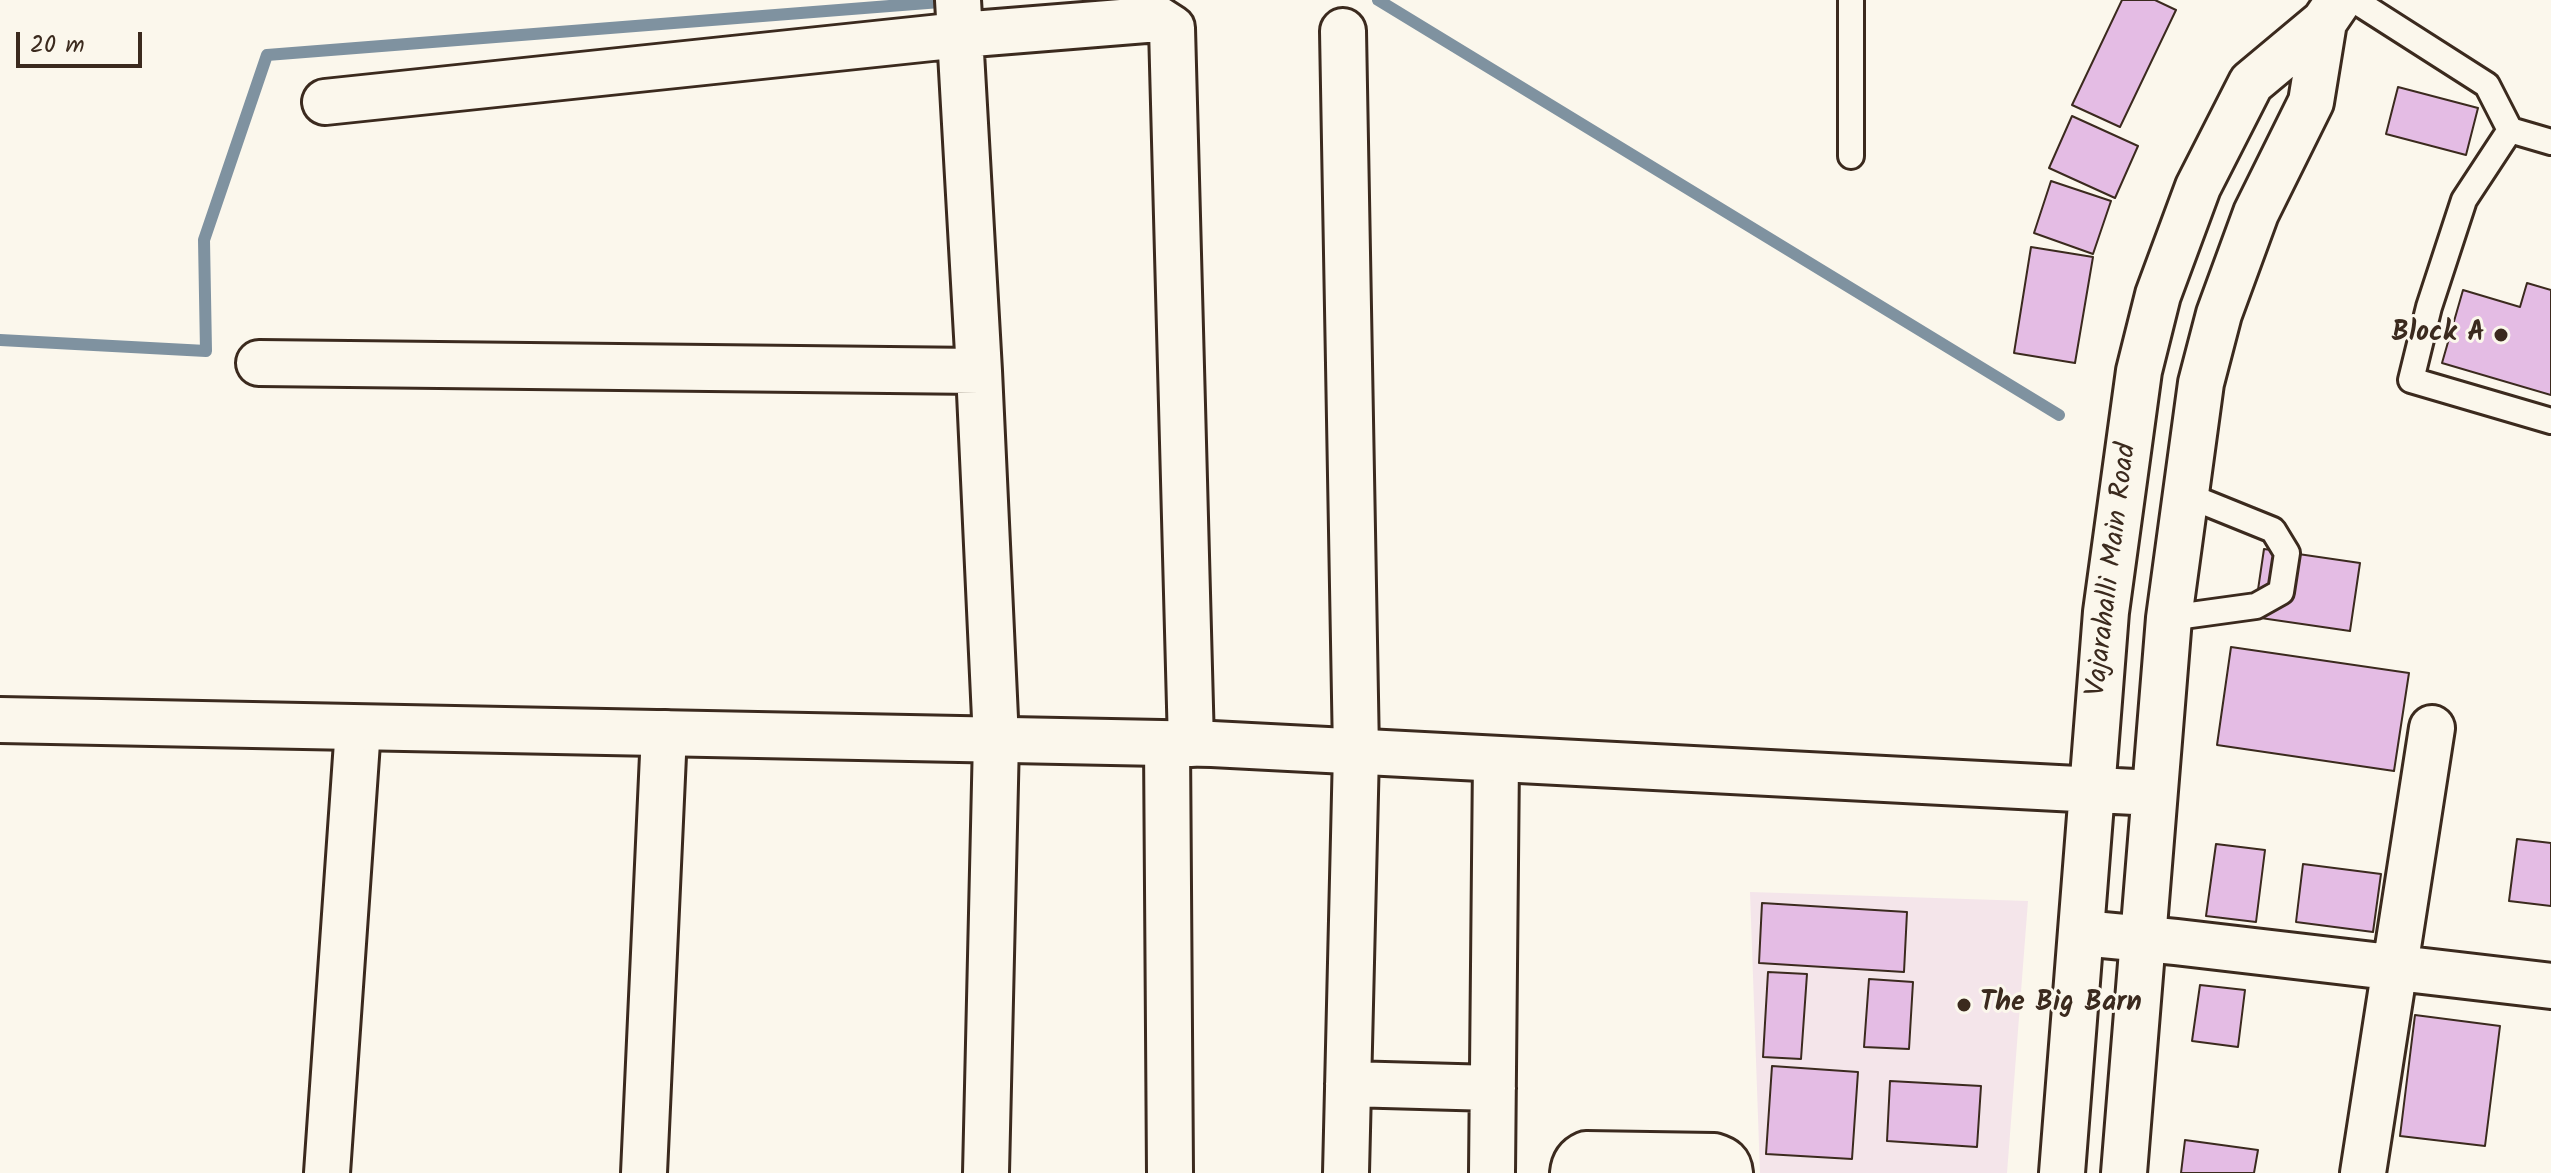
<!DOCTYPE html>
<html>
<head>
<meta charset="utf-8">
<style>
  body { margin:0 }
  #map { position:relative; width:2551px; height:1173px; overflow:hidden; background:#fbf7ec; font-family:Kalam,sans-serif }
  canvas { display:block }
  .scale { position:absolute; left:16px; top:32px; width:126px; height:36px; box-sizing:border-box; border:4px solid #3b2a1e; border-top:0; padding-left:10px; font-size:24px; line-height:28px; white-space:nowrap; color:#3b2a1e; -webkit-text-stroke:6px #fbf7ec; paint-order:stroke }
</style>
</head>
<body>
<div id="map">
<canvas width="2551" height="1173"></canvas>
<div class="scale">20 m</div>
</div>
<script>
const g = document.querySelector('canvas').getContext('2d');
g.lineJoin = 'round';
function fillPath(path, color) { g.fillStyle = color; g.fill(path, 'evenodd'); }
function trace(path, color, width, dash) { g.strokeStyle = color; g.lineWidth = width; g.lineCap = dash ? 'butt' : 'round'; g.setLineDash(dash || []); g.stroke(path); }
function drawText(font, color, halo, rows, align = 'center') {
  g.font = font + ' Kalam,sans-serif'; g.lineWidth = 6; g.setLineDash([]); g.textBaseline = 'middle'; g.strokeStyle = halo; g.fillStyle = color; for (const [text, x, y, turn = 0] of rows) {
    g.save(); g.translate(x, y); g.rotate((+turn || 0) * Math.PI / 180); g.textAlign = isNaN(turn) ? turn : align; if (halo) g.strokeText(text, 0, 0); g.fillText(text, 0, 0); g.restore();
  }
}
fillPath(new Path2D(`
  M1750 892 2028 901 2007 1173H1760Z`), '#f4e5ea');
trace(new Path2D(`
  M1378 0 2059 415
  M0 340 206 351 204 240 267 55 953 1`), '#7f92a0', 12);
const building = new Path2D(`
  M2122 0H2155L2176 10 2120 127 2072 105Z
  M2398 87 2478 108 2466 155 2386 134Z
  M2072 116 2138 146 2115 198 2049 168Z
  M2051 181 2111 201 2093 254 2034 233Z
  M2031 247 2093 257 2075 363 2014 353Z
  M2527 283 2551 290V395L2442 363 2463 290 2520 307Z
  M2264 549 2360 563 2350 631 2254 617Z
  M2231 647 2409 673 2394 771 2217 745Z
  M2517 839 2551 843V906L2509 901Z
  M2216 844 2265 850 2256 922 2206 916Z
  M2303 864 2381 874 2373 932 2296 922Z
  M1762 903 1907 912 1904 972 1759 963Z
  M1768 972 1807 974 1801 1059 1763 1057Z
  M1869 979 1913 982 1909 1049 1864 1047Z
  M2200 985 2245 990 2238 1047 2192 1041Z
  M2415 1015 2500 1026 2485 1146 2400 1136Z
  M1772 1066 1858 1072 1852 1159 1766 1154Z
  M1890 1081 1981 1086 1977 1147 1887 1141Z
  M2185 1140 2258 1150 2254 1173H2181Z`);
fillPath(building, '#e4bce4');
trace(building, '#3b2a1e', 2);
const lane = new Path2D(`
  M2354 0 2487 85 2510 130
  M2551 142 2510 130 2464 200 2429 307 2411 380 2551 421
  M1851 156V0
  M2169 618 2256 606 2281 592 2287 553 2273 530 2184 494`);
const street = new Path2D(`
  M1343 31 1356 752 1346 1173
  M325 102 960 35 958 0
  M259 363 979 371
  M1167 744 1170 1173
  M2082 933 2176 942 2551 986
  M1348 1084 1493 1088
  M327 1173 358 728
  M644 1173 664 733
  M986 1173 996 740 979 371 960 35 1158 19 1172 28 1191 744
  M1492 1173 1496 759
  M1573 1173C1574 1163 1577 1158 1586 1154L1714 1156C1724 1159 1729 1162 1730 1173
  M2363 1173 2432 728`);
const secondary = new Path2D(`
  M0 720 1212 744 2154 793
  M2062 1173 2106 612 2139 371 2158 295 2198 187 2251 83 2324 22 2339 0
  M2124 1173 2169 618 2201 383 2219 314 2256 213 2311 102 2324 22`);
trace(lane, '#3b2a1e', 30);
trace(street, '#3b2a1e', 50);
trace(secondary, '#3b2a1e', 50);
trace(lane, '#fbf7ec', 24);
trace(street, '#fbf7ec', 44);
trace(secondary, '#fbf7ec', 44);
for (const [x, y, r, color] of [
  [2501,335,8,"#3b2a1e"],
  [1964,1005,8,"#3b2a1e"]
]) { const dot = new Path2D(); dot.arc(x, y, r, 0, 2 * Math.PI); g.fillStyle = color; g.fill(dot); trace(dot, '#fbf7ec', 3); }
drawText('bold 28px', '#3b2a1e', '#fbf7ec', [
  ["Block A",2485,335],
  ["The Big Barn",1980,1005,"left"]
], 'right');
drawText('28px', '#3b2a1e', '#fbf7ec', [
  ["Vajarahalli Main Road",2114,570,-83]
]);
</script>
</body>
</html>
